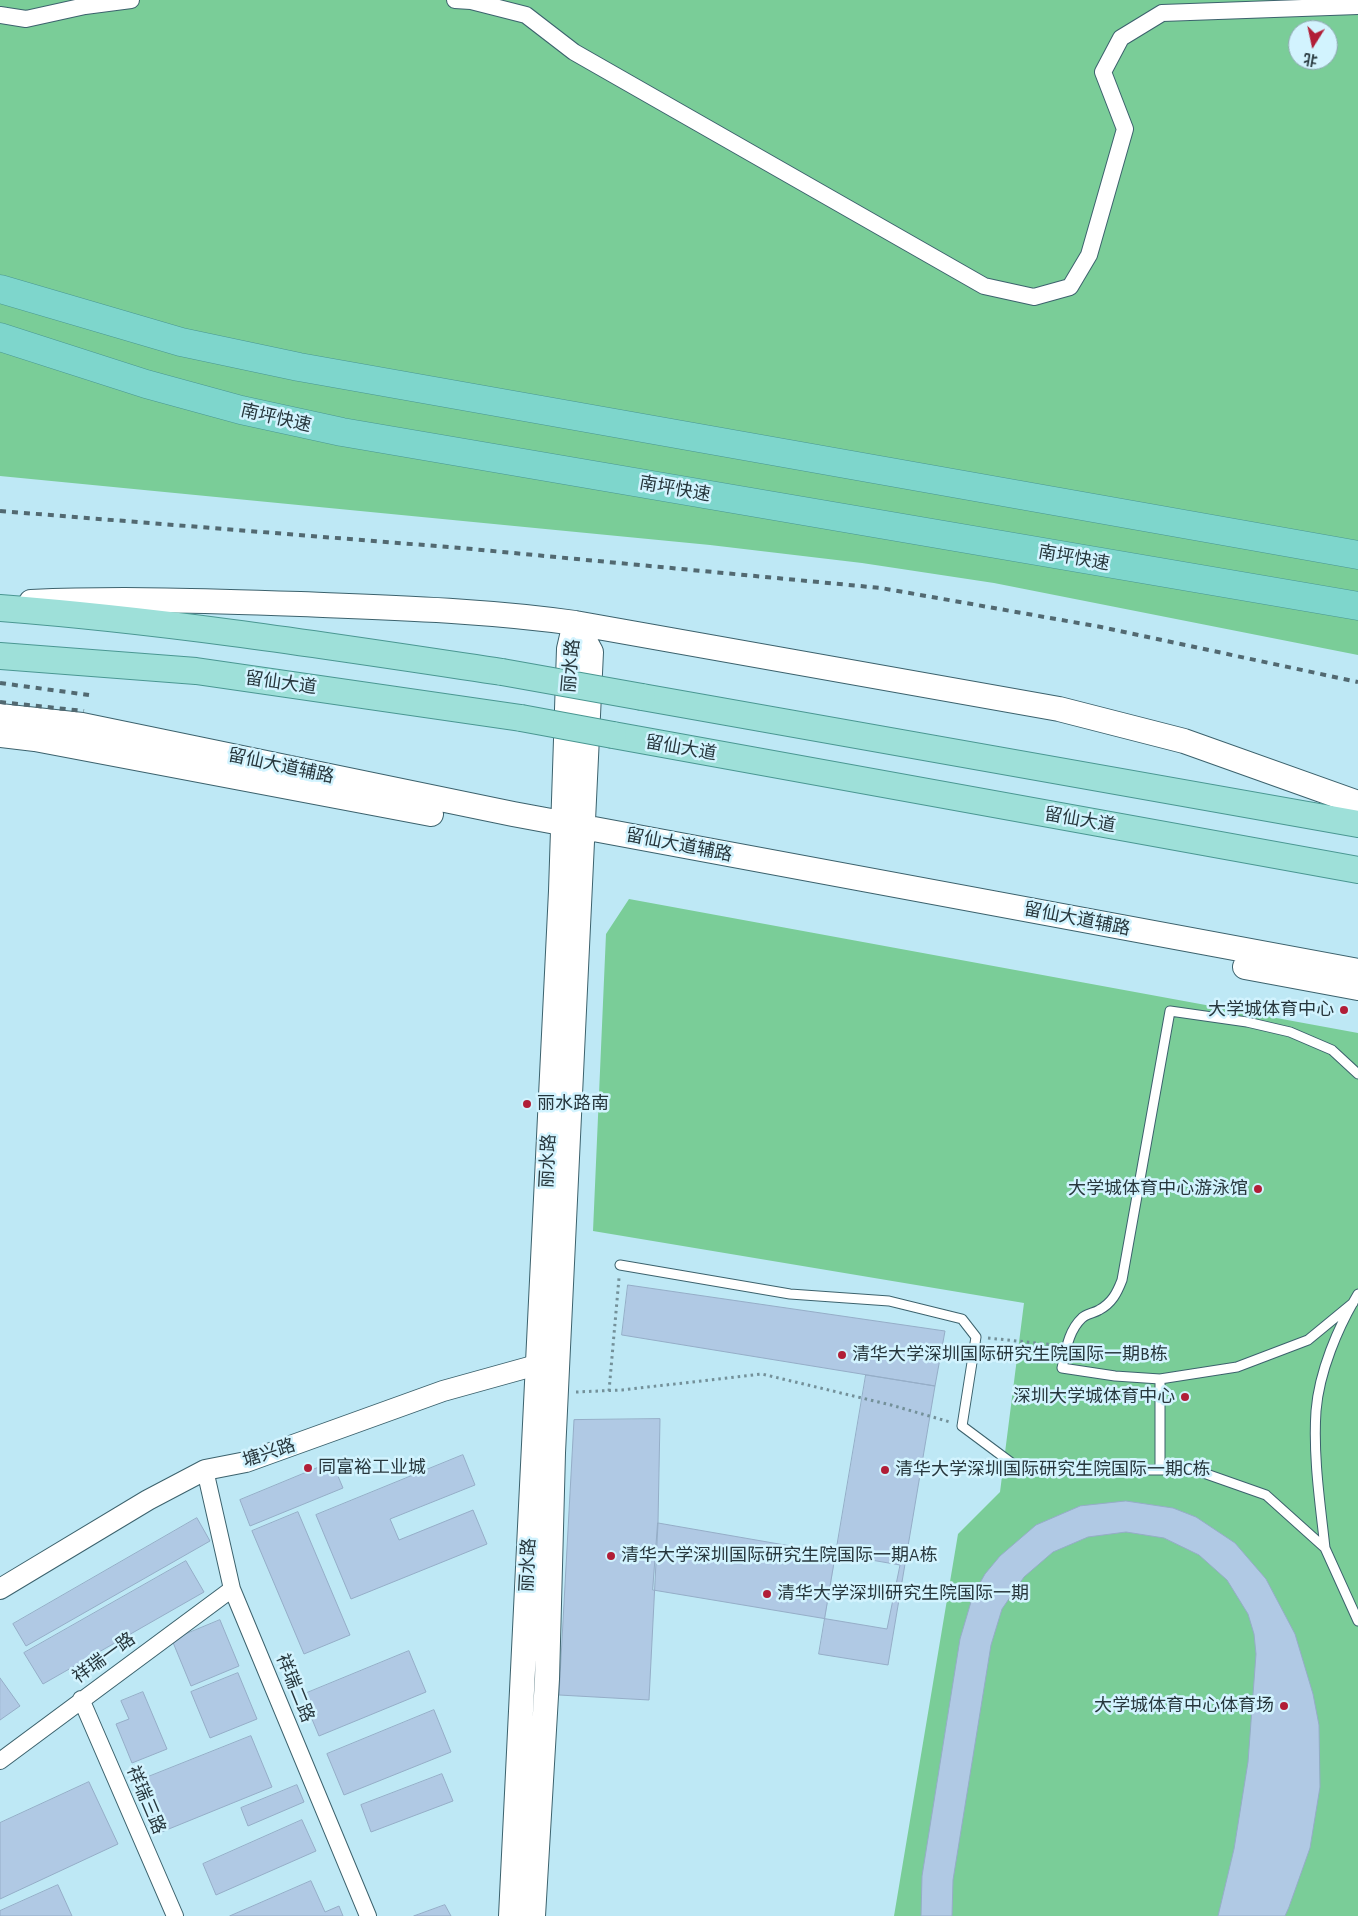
<!DOCTYPE html>
<html>
<head>
<meta charset="utf-8">
<style>
  body { margin:0 }
  #map { position:relative; width:1358px; height:1916px; overflow:hidden; background:#bee8f5; font-family:"Alegreya Sans","Noto Sans SC",sans-serif }
  canvas { display:block }
  .north { position:absolute; left:1288px; top:20px; width:50px; height:50px; box-sizing:border-box; background:#d2f3fe; border:1px solid #8ea8b1; border-radius:50%; rotate:190deg; font-size:14px; font-weight:700; line-height:20px; text-align:center; color:#27373d }
  .north::after { content:''; display:block; margin:auto; width:18px; height:22px; background:#b11e37; clip-path:polygon(50% 0,100% 100%,50% 72%,0 100%) }
</style>
</head>
<body>
<div id="map">
<canvas width="1358" height="1916"></canvas>
<div class="north">北</div>
</div>
<script>
const g = document.querySelector('canvas').getContext('2d');
g.lineJoin = 'round';
function fillPath(path, color) { g.fillStyle = color; g.fill(path, 'evenodd'); }
function trace(path, color, width, dash) { g.strokeStyle = color; g.lineWidth = width; g.lineCap = dash ? 'butt' : 'round'; g.setLineDash(dash || []); g.stroke(path); }
function drawText(font, color, halo, rows, align = 'center') {
  g.font = font + ' "Alegreya Sans","Noto Sans SC",sans-serif'; g.lineWidth = 5; g.setLineDash([]); g.textBaseline = 'middle'; g.strokeStyle = halo; g.fillStyle = color; for (const [text, x, y, turn = 0] of rows) {
    g.save(); g.translate(x, y); g.rotate((+turn || 0) * Math.PI / 180); g.textAlign = isNaN(turn) ? turn : align; if (halo) g.strokeText(text, 0, 0); g.fillText(text, 0, 0); g.restore();
  }
}
fillPath(new Path2D(`
  M0 0H1358V655L994 583 862 563 710 545 0 476ZM1298 30H1328V60H1298Z
  M629 899 1358 1033V1916H894L958 1534 1000 1492 1024 1303 593 1231 606 934Z`), '#7acd98');
const building = new Path2D(`
  M628 1285 945 1331 935 1386 622 1335Z
  M866 1375 935 1386 888 1665 819 1654Z
  M660 1419 658 1523 649 1700 559 1695 574 1420Z
  M463 1455 475 1485 390 1519 399 1540 473 1510 487 1544 351 1599 316 1515Z
  M332 1462 343 1488 250 1526 240 1500Z
  M1126 1501 1173 1508 1196 1517 1235 1543 1266 1579 1295 1634 1313 1694 1319 1725 1320 1787 1310 1848 1289 1907 1285 1916H1218L1234 1849 1248 1762 1256 1654 1254 1634 1248 1614 1227 1580 1199 1555 1164 1538 1126 1532 1088 1537 1053 1552 1024 1577 1002 1609 991 1645 953 1880 952 1916H921L922 1876 960 1639 973 1595 985 1574 1000 1556 1036 1525 1080 1506Z
  M298 1512 350 1635 304 1654 252 1531Z
  M197 1518 210 1541 26 1646 13 1624Z
  M658 1523 900 1565 887 1629 653 1590Z
  M186 1561 204 1592 43 1684 24 1653Z
  M220 1620 239 1666 191 1686 172 1640Z
  M409 1651 426 1692 319 1736 302 1695Z
  M238 1673 257 1719 210 1738 191 1692Z
  M0 1678 20 1706 0 1720Z
  M143 1692 167 1749 132 1763 116 1724 129 1719 121 1701Z
  M434 1710 451 1752 344 1795 327 1754Z
  M251 1736 272 1787 159 1833 138 1781Z
  M442 1774 453 1801 371 1832 361 1805Z
  M89 1782 118 1844 0 1899V1823Z
  M297 1785 304 1802 248 1826 241 1808Z
  M302 1820 316 1851 216 1895 203 1864Z
  M311 1881 325 1912 339 1906 343 1916H230Z
  M58 1885 72 1916H0V1911Z
  M445 1905 451 1916H414Z`);
fillPath(building, '#b0c9e4');
trace(building, '#95adc7', 1);
const service = new Path2D(`
  M620 1265 790 1294 889 1301 962 1319 976 1337 962 1426 1021 1470H1195L1266 1495 1325 1548 1358 1621
  M1353 1303 1308 1340 1237 1367 1160 1379 1115 1376 1062 1368C1066 1351 1068 1331 1082 1318 1086 1314 1094 1313 1099 1310 1112 1303 1117 1293 1122 1280L1170 1011 1247 1022 1290 1032 1332 1050 1358 1074
  M1160 1379V1470
  M1325 1548C1320 1502 1313 1457 1316 1411 1319 1372 1338 1327 1358 1294`);
const minor = new Path2D(`
  M455 0 471 1 526 15 574 52 984 286 1034 297 1070 287 1089 255 1125 129 1103 72 1121 38 1162 13 1358 6
  M0 15 26 19 85 6 131 0
  M205 1470 232 1589 368 1916
  M81 1699 175 1916
  M0 1761 232 1589`);
const tertiary = new Path2D(`
  M0 1589 148 1500 205 1470 246 1462 443 1391 551 1361`);
const secondary = new Path2D(`
  M31 602C120 598 210 601 300 604 392 608 484 610 575 623L1059 709 1184 741 1358 803
  M0 716 82 725 513 814 1358 971
  M0 735 35 739 431 814
  M1245 967 1358 988
  M511 1916 561 891 569 649 575 623
  M533 1916 547 1679 553 1453 591 652 575 623`);
const primary = new Path2D(`
  M0 608C169 621 335 647 502 672
  M0 656 196 671 521 718
  M642 697 1358 824
  M613 735 1358 870`);
const trunk = new Path2D(`
  M0 289 181 342 299 367 1358 555
  M0 337 146 384 241 410 342 432 1358 606`);
trace(service, '#3c626d', 11);
trace(minor, '#3c626d', 18);
trace(tertiary, '#3c626d', 22);
trace(secondary, '#3c626d', 26);
trace(primary, '#4a9792', 28);
trace(trunk, '#4a9792', 29);
trace(new Path2D(`
  M988 1338 1056 1345
  M609 1391 619 1278
  M576 1392 622 1390 762 1374 891 1405 950 1422`), '#739099', 3, [2.5, 4]);
trace(service, '#fff', 9);
trace(minor, '#fff', 16);
trace(tertiary, '#fff', 20);
trace(secondary, '#fff', 24);
trace(primary, '#9ee0d9', 26);
trace(trunk, '#7ed6cc', 28);
trace(new Path2D(`
  M0 511 461 548 881 588 1101 627 1358 682
  M0 683 89 695
  M0 702 84 711`), '#526971', 4, [6, 6]);
const primaryBridge = new Path2D(`
  M502 672 642 697
  M521 718 613 735`);
trace(primaryBridge, '#4a9792', 28, []);
trace(primaryBridge, '#9ee0d9', 26);
for (const [x, y, r, color] of [
  [1344,1010,5,"#b11e37"],
  [527,1104,5,"#b11e37"],
  [1258,1189,5,"#b11e37"],
  [842,1355,5,"#b11e37"],
  [1185,1397,5,"#b11e37"],
  [308,1468,5,"#b11e37"],
  [885,1470,5,"#b11e37"],
  [611,1556,5,"#b11e37"],
  [767,1594,5,"#b11e37"],
  [1284,1706,5,"#b11e37"]
]) { const dot = new Path2D(); dot.arc(x, y, r, 0, 2 * Math.PI); g.fillStyle = color; g.fill(dot); trace(dot, '#d2f3fe', 2); }
drawText('18px', '#27373d', '#d2f3fe', [
  ["南坪快速",276,418,13],
  ["南坪快速",675,489,10],
  ["南坪快速",1074,558,10],
  ["丽水路",571,666,-85],
  ["留仙大道",281,683,8],
  ["留仙大道",681,748,10],
  ["留仙大道辅路",281,766,12],
  ["留仙大道",1080,820,10],
  ["留仙大道辅路",679,845,11],
  ["留仙大道辅路",1077,919,11],
  ["丽水路",548,1161,-87],
  ["塘兴路",269,1453,-18],
  ["丽水路",528,1565,-87],
  ["祥瑞一路",104,1658,-36],
  ["祥瑞二路",295,1688,68],
  ["祥瑞三路",146,1800,67]
]);
drawText('18px', '#27373d', '#d2f3fe', [
  ["大学城体育中心",1334,1010,"right"],
  ["丽水路南",537,1104],
  ["大学城体育中心游泳馆",1248,1189,"right"],
  ["清华大学深圳国际研究生院国际一期B栋",852,1355],
  ["深圳大学城体育中心",1175,1397,"right"],
  ["同富裕工业城",318,1468],
  ["清华大学深圳国际研究生院国际一期C栋",895,1470],
  ["清华大学深圳国际研究生院国际一期A栋",621,1556],
  ["清华大学深圳研究生院国际一期",777,1594],
  ["大学城体育中心体育场",1274,1706,"right"]
], 'left');
</script>
</body>
</html>
